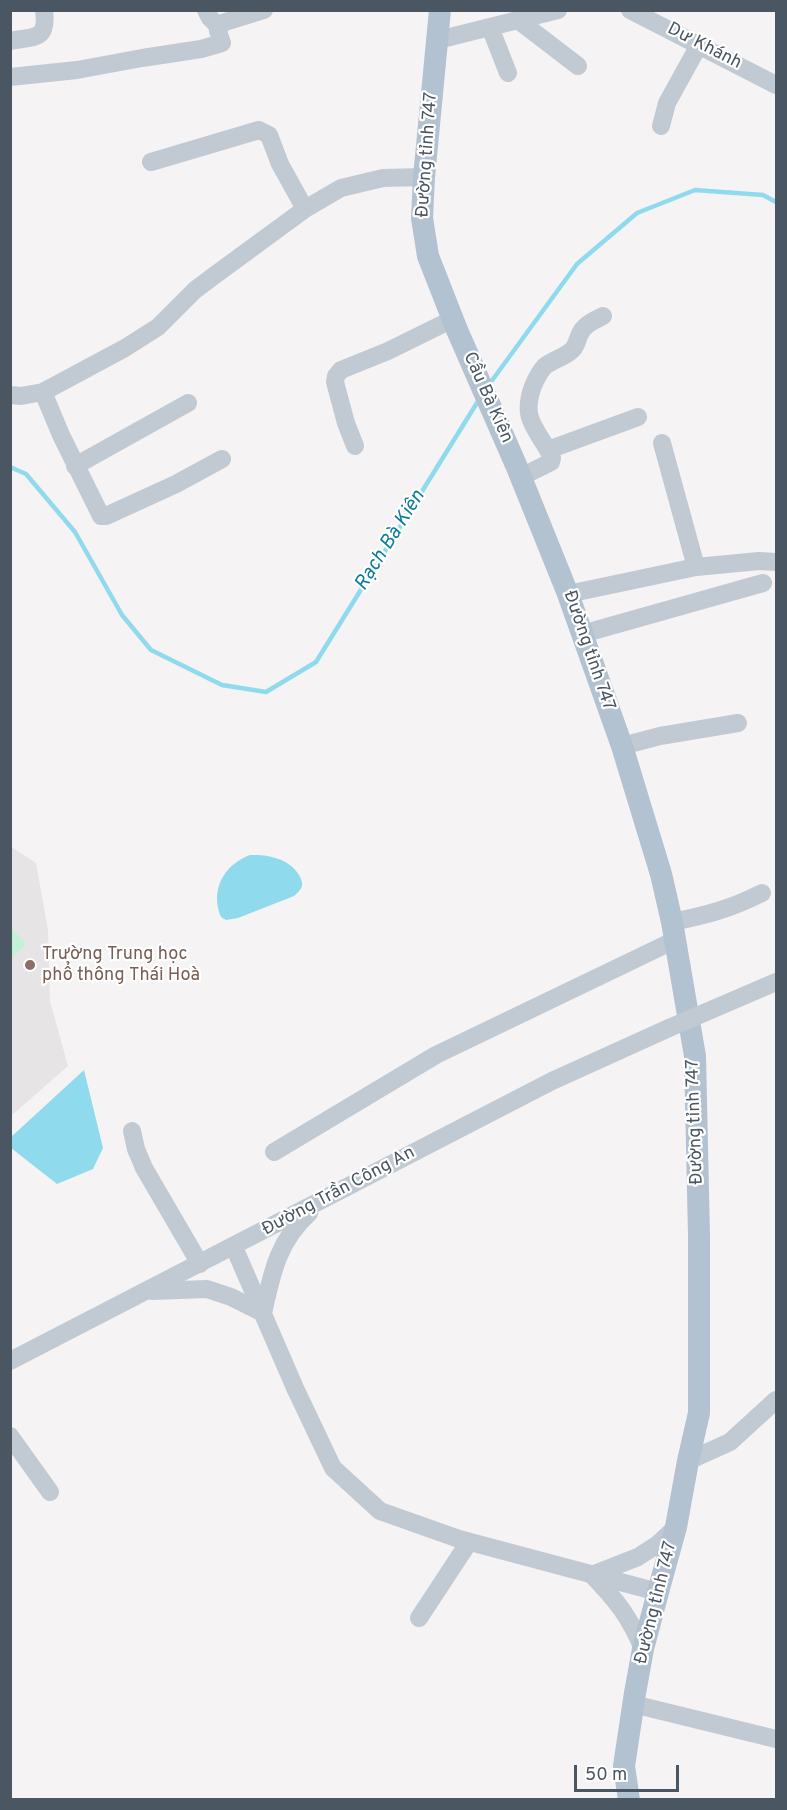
<!DOCTYPE html>
<html>
<head>
<meta charset="utf-8">
<style>
  body { margin:0 }
  #map { position:relative; width:787px; height:1810px; overflow:hidden; background:#f5f3f3; font-family:Overpass,sans-serif }
  canvas { display:block }
  .frame { position:absolute; inset:0; border:12px solid #4a5661; pointer-events:none }
  .scale { position:absolute; left:574px; top:1765px; width:105px; height:27px; box-sizing:border-box; border:3px solid #4a5661; border-top:0; padding-left:8px; font-size:18px; line-height:21px; white-space:nowrap; color:#4a5661; -webkit-text-stroke:4px #fff; paint-order:stroke }
</style>
</head>
<body>
<div id="map">
<canvas width="787" height="1810"></canvas>
<div class="frame"></div>
<div class="scale">50 m</div>
</div>
<script>
const g = document.querySelector('canvas').getContext('2d');
g.lineJoin = 'round';
function fillPath(path, color) { g.fillStyle = color; g.fill(path, 'evenodd'); }
function trace(path, color, width, dash) { g.strokeStyle = color; g.lineWidth = width; g.lineCap = dash ? 'butt' : 'round'; g.setLineDash(dash || []); g.stroke(path); }
function drawText(font, color, halo, rows, align = 'center') {
  g.font = font + ' Overpass,sans-serif'; g.lineWidth = 4.5; g.setLineDash([]); g.textBaseline = 'middle'; g.strokeStyle = halo; g.fillStyle = color; for (const [text, x, y, turn = 0] of rows) {
    g.save(); g.translate(x, y); g.rotate((+turn || 0) * Math.PI / 180); g.textAlign = isNaN(turn) ? turn : align; if (halo) g.strokeText(text, 0, 0); g.fillText(text, 0, 0); g.restore();
  }
}
fillPath(new Path2D(`
  M10 846 36 863 48 930 50 1001 68 1066 11 1116Z`), '#e6e4e5');
fillPath(new Path2D(`
  M11 928 26 944 11 959Z`), '#c3f1d5');
fillPath(new Path2D(`
  M250 855C268 854 290 859 299 875 305 885 302 889 294 896L238 918 226 920 221 917C210 891 223 865 250 855Z
  M84 1070 103 1148 93 1169 57 1184 11 1148V1137Z`), '#90daee');
trace(new Path2D(`
  M488 386 577 264 637 213 695 190 763 195 776 202
  M10 467 26 474 75 532 122 615 151 650 222 685 266 692 316 662 480 398`), '#90daee', 4.5);
trace(new Path2D(`
  M206 10 210 18 219 27
  M630 10 776 85
  M518 20 578 66
  M490 27 508 73
  M438 40 558 10
  M10 41C35 36 48 41 44 10
  M10 77 77 70 142 58 201 49 222 43 218 31 222 23 264 10
  M661 126 667 103 699 45
  M151 162 259 130 269 135 280 164 305 209
  M43 392 61 435 101 516H106L176 484 222 459
  M10 395 21 396 43 392 125 348 158 327 195 290 215 275 305 209 341 188 383 178 424 177
  M355 446 346 423 335 382 336 376 341 370 388 351 453 319
  M548 450C533 425 522 416 533 386 536 379 540 371 545 366 554 359 566 357 573 349 576 346 577 341 579 336 583 325 593 321 603 316
  M75 466 188 403
  M521 477 551 462 552 458 548 450 638 417
  M696 567 759 561 776 562
  M568 594 696 567 662 443
  M582 634 763 583
  M622 746 660 736 738 723
  M672 922C707 915 730 909 762 893
  M132 1131 136 1149 144 1168 200 1264
  M274 1152 436 1055 675 940
  M234 1247 295 1388 333 1468 380 1511 459 1539 658 1592
  M152 1291 207 1289 231 1297 263 1313C272 1273 278 1241 309 1213
  M10 1361 552 1081 669 1028
  M10 1436 50 1492
  M688 1461 730 1442 776 1400
  M419 1618 469 1542
  M643 1649C629 1616 617 1601 592 1575L638 1557 658 1544 676 1527
  M633 1704 776 1739`), '#c1cad2', 18);
trace(new Path2D(`
  M440 10 424 177 422 218 428 256 457 330 516 465 568 594 622 746 661 874 672 922 695 1056 699 1236V1413L688 1461 676 1527 658 1592 643 1649 635 1693 624 1766 629 1800`), '#b3c2d1', 22);
trace(new Path2D(`
  M669 1028 776 982`), '#c1cad2', 18);
for (const [x, y, r, color] of [
  [30,965,6,"#8d6e63"]
]) { const dot = new Path2D(); dot.arc(x, y, r, 0, 2 * Math.PI); g.fillStyle = color; g.fill(dot); trace(dot, '#fff', 2); }
drawText('18px', '#4a5661', '#fff', [
  ["Dư Khánh",704,47,27],
  ["Đường tỉnh 747",428,155,-86],
  ["Cầu Bà Kiên",487,398,66],
  ["Đường tỉnh 747",588,651,71],
  ["Đường tỉnh 747",696,1122,-92],
  ["Đường Trần Công An",339,1192,-28],
  ["Đường tỉnh 747",657,1603,-76]
]);
drawText('18px', '#785e54', '#fff', [
  ["Trường Trung học",42,955],
  ["phổ thông Thái Hoà",42,976]
], 'left');
drawText('italic 20px', '#0c7c9b', '#fff', [
  ["Rạch Bà Kiên",391,541,-58]
]);
</script>
</body>
</html>
